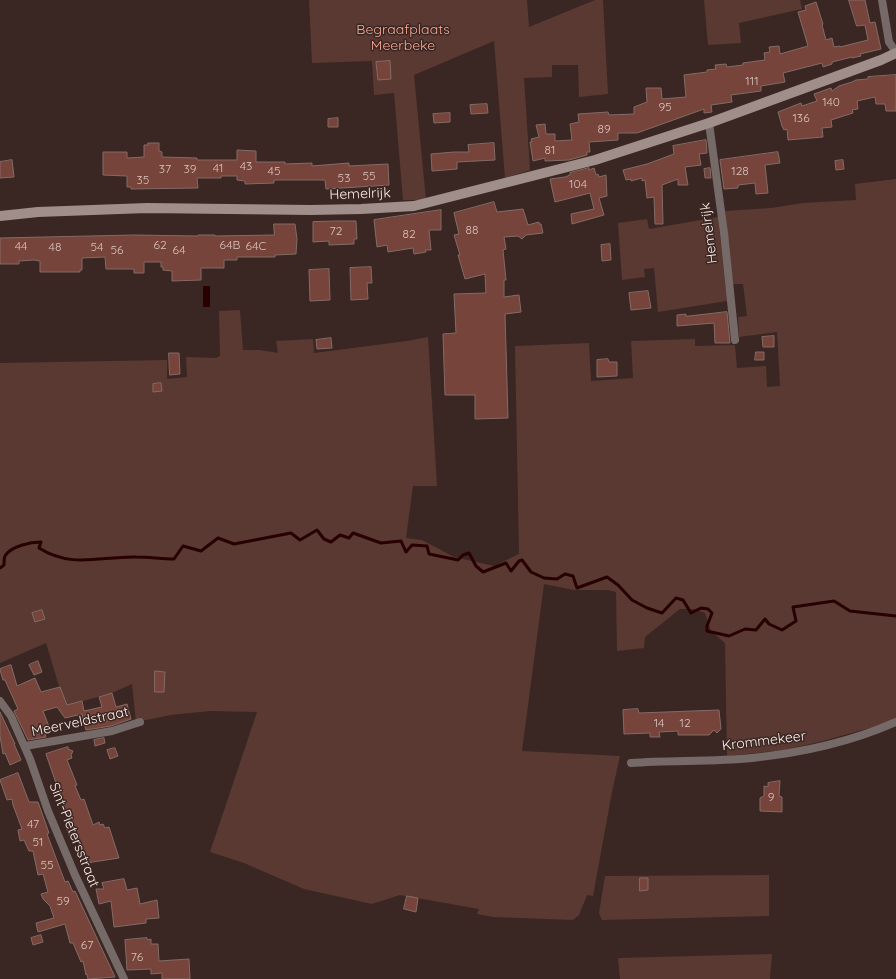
<!DOCTYPE html>
<html>
<head>
<meta charset="utf-8">
<style>
  body { margin:0 }
  canvas { display:block; background:#3a2622 }
</style>
</head>
<body>
<canvas width="896" height="979"></canvas>
<script>
const g = document.querySelector('canvas').getContext('2d');
g.lineJoin = 'round';
function fillPath(path, color) { g.fillStyle = color; g.fill(path, 'evenodd'); }
function trace(path, color, width, dash) { g.strokeStyle = color; g.lineWidth = width; g.lineCap = dash ? 'butt' : 'round'; g.setLineDash(dash || []); g.stroke(path); }
function drawText(font, color, halo, rows, align = 'center') {
  g.font = font + ' Quicksand,sans-serif'; g.lineWidth = 3; g.setLineDash([]); g.textBaseline = 'middle'; g.strokeStyle = halo; g.fillStyle = color; for (const [text, x, y, turn = 0] of rows) {
    g.save(); g.translate(x, y); g.rotate((+turn || 0) * Math.PI / 180); g.textAlign = isNaN(turn) ? turn : align; if (halo) g.strokeText(text, 0, 0); g.fillText(text, 0, 0); g.restore();
  }
}
fillPath(new Path2D(`
  M309 0H527L529 27 595 0H603L608 94 579 97 578 65H552V77L524 78 530 170 505 178 494 41 414 75 426 200H403L394 93 374 95 372 61 312 63Z
  M704 0H800L802 9 739 23 741 43 708 45Z
  M896 179V718L880 725 823 741 785 750 727 756 725 643 711 631 705 613 695 609H680L645 637 644 648 617 651 616 592 607 590H574L544 584 522 751 620 756 612 792 593 896 587 895 579 915 573 920 493 917 477 914 479 909 400 895 372 904 304 889 244 863 210 852 257 712 210 711 171 715 136 722 132 684 112 693 65 706 46 643 0 663V363L167 360V379L187 377 186 357 216 358 220 356 219 311 240 310 243 350H260L278 353 276 341 313 339 314 353 407 341 428 337 437 486H413L406 538 422 540 454 557 494 566 519 554 515 346 589 343 591 381 633 378 631 341 695 339V346L735 345 737 368 766 366 767 387 780 386 777 332 739 337 738 317 747 316 743 284H733L725 211 771 208 803 203 856 200 855 184Z
  M718 217 727 301 658 312 654 268 644 269 645 277 622 280 618 223 647 219 649 229Z
  M769 875V916L602 920 599 913 605 876Z
  M772 954 770 979H620L618 958Z`), '#593932');
fillPath(new Path2D(`
  M203 286H210V307H203Z`), '#280000');
trace(new Path2D(`
  M0 568 4 565C4 562 4 558 5 556 11 546 31 542 41 542L39 548C72 569 101 556 136 557 149 557 162 559 174 559L183 546 201 551 218 538 234 544 291 533 300 540 317 530 324 539 331 542 340 535 349 538 353 533 381 543 401 541 406 552 412 545 427 546 429 554 458 560 463 555 469 553 476 566 483 572 506 563 511 571 519 561 522 560 531 572 544 578 557 579 565 574 573 576 577 588 607 577 618 585 632 600 647 608 662 613 676 598 683 600 691 613 701 608 708 609 712 613 707 626V631L729 636 745 629 756 630 765 619 769 624 782 630 796 621 793 607 834 601 850 611 896 616`), '#280000', 3);
const building = new Path2D(`
  M849 0H865L870 23 875 22 881 49 860 54 861 56 852 58V57L832 62V64L823 67 822 63 783 73 785 82 761 86V91L731 95 732 102 711 105 712 112 704 113V109L637 133H618V140L589 142 590 152H587V155L569 160 545 161V158L533 161 530 142H532L531 139 539 137 536 125 545 124 546 134H555V141L572 140 570 124 579 122 578 114 608 112 609 115 634 114V107L647 102 646 88H661L662 99 686 97 684 75 707 72V70L716 69 715 65 726 64 727 67 743 65V63L765 60 764 53 770 52 769 47 779 46 780 54 808 46 798 12 806 10 805 6 816 2 823 24 822 25 826 40 832 38 834 47 840 46V47L868 40 865 25 857 26Z
  M390 61 391 79 378 80 376 62Z
  M896 75V111H886L885 104H876L875 97 857 101 858 109 852 110 853 113 831 120 832 127 822 128 823 137 788 140 787 129 784 130 782 126 778 112 801 103 802 106 817 101 814 94 831 88 832 91 839 86 852 82 856 80 868 79V77Z
  M487 104 488 113 471 114 470 105Z
  M450 113V122L434 123 433 114Z
  M338 118V127H328V119Z
  M706 140 707 153 699 154 701 165 685 167 688 185H678V179L662 185 663 224H655L654 197 647 198 645 180 642 181V178L631 181V179L626 180 623 170 647 164 674 154 673 146Z
  M148 143H159V151L162 152V157L197 158V160H237V150L256 151V162H285V164L312 163V166L349 163V166L388 164 389 185 326 189 325 180H274V183L245 184V181L237 180V176H221V178H197L198 188 131 189V187H127V176L103 175V152H127V158L144 157V145H148Z
  M494 143 495 160 457 162V169L432 171 431 154 454 152H469L468 145Z
  M778 152 780 163 765 165 768 193 756 194 755 183 738 185V188L724 189 720 160Z
  M12 160 14 177 0 178V162Z
  M843 160 844 169 836 170 835 161Z
  M589 168V170L594 168 596 175 598 174 599 177 606 175 607 196 599 198 604 215 572 224 571 214 594 209 590 193 555 202 550 179 565 177 570 175V173Z
  M710 168 711 178H705L704 169Z
  M494 202 497 212 523 209 528 225 539 222V224H541L543 233 526 235 522 239 518 236 504 237 506 249 503 250 506 280H504V297L519 295 521 312 505 314 508 418 475 419V395H445L443 334 456 333 454 294 486 293 485 274 465 279 458 255H460L454 235 459 234 454 213Z
  M441 210V230H429L431 250H425L426 252 414 254 413 248 388 252 387 245 377 247 374 220Z
  M337 221H356L357 239H354V244L329 245V241L313 242V222Z
  M274 224H295L297 239 296 254 275 255V257H237V260H224V268H201V280L172 281V271L163 270V267H161V262H144V273H134V269H106L105 257 82 258V270H80V272H40V261L34 260 19 261V264H0V238L134 235 198 236V235H215V236L274 235Z
  M610 244 611 260 602 261 601 245Z
  M371 267 372 283H367L368 299 351 300 350 268Z
  M329 269 330 300 310 301 309 270Z
  M648 291 651 308 631 310 629 293Z
  M727 312 730 343H715L714 323 677 326V315L686 314V316Z
  M774 336V347H763L762 337Z
  M331 338 332 348 317 349 316 340Z
  M756 352H764V360H755Z
  M169 353H179L180 374 170 375Z
  M608 359 609 362H617V376L597 377V360Z
  M161 383 162 391 153 392V384Z
  M42 610 45 619 35 622 32 613Z
  M38 661 42 672 34 675 29 665Z
  M11 665 17 686 35 678 41 692 60 687 67 705 82 701 84 711 102 707 99 697 112 693 116 707 127 704 131 719 111 726 86 730 82 714 65 718 57 707 43 711 51 732 45 734 46 737 28 740 14 711 18 709 5 680H3L0 670V669Z
  M155 671 165 672 164 692H155Z
  M638 709 639 713 719 710 721 729 717 733 714 730 709 735H678V731L659 732 660 737H650V733L624 734 623 710Z
  M0 712 15 744H14L21 760 10 765 5 753 3 754 0 736Z
  M104 738 105 743 95 746 94 740Z
  M68 747V749L73 751 71 755 72 758 67 760 77 785 75 786 81 800 84 799 93 825 99 822 100 825 103 824 105 828 109 827 119 858 86 863 77 838 71 840 66 827 71 825 64 805H65L58 785 57 786 46 754Z
  M115 748 118 756 110 759 107 750Z
  M18 773 29 802H38L49 833 47 834 65 882 68 881 73 892 75 891 115 977 88 979 87 974 86 975 83 961 81 962 73 943H70L65 924 38 932 36 923 54 918 50 906 43 899 41 894 48 892 43 874 38 875 33 851H29L24 840 20 841 18 830 22 829 13 805 12 799 7 800 0 780Z
  M780 781 779 796 782 797V812L760 811V798L764 796V786L768 787V783Z
  M640 878H648V890L640 891Z
  M124 879 127 890 137 888 140 904 157 900 159 918 146 919V923L114 927 111 901 99 904 96 889H104L102 883Z
  M407 896 418 898 416 912 404 909Z
  M41 935 43 942 33 945 31 938Z
  M147 938V940L151 939V944H158L159 961 189 959 190 979H162V973L151 974V969L127 970 125 940Z`);
fillPath(building, '#76443a');
trace(building, '#836b66', 1);
trace(new Path2D(`
  M882 0 889 42 896 52
  M709 123 724 233 735 340
  M0 701 11 716 30 759 48 811 75 875 124 979
  M25 746 112 731 140 722
  M631 763C671 760 712 762 752 758 801 753 851 742 896 722`), '#756a68', 8);
trace(new Path2D(`
  M0 216 38 212 147 208 311 210 361 209 414 206 595 160 709 123 881 60 896 53`), '#9f8e8a', 10);
drawText('12px', '#dac4bf', null, [
  ["111",752,81],
  ["140",831,102],
  ["95",665,107],
  ["136",801,118],
  ["89",604,129],
  ["81",550,150],
  ["43",246,166],
  ["41",218,168],
  ["37",165,169],
  ["39",190,169],
  ["45",274,171],
  ["128",740,171],
  ["55",369,176],
  ["53",344,178],
  ["35",143,180],
  ["104",578,184],
  ["88",472,230],
  ["72",336,231],
  ["82",409,234],
  ["62",160,245],
  ["64B",230,245],
  ["44",21,246],
  ["64C",256,246],
  ["48",55,247],
  ["54",97,247],
  ["56",117,250],
  ["64",179,250],
  ["14",659,723],
  ["12",685,723],
  ["9",771,797],
  ["47",33,824],
  ["51",38,842],
  ["55",47,865],
  ["59",63,901],
  ["67",87,945],
  ["76",137,957]
]);
drawText('14px', '#fba896', '#3a2622', [
  ["Begraafplaats",403,30],
  ["Meerbeke",403,46]
]);
drawText('14px', '#fceeeb', '#3a2622', [
  ["Hemelrijk",360,194,-2],
  ["Hemelrijk",709,233,-97],
  ["Meerveldstraat",80,722,-12],
  ["Krommekeer",764,741,-7],
  ["Sint-Pietersstraat",74,835,68]
]);
</script>
</body>
</html>
